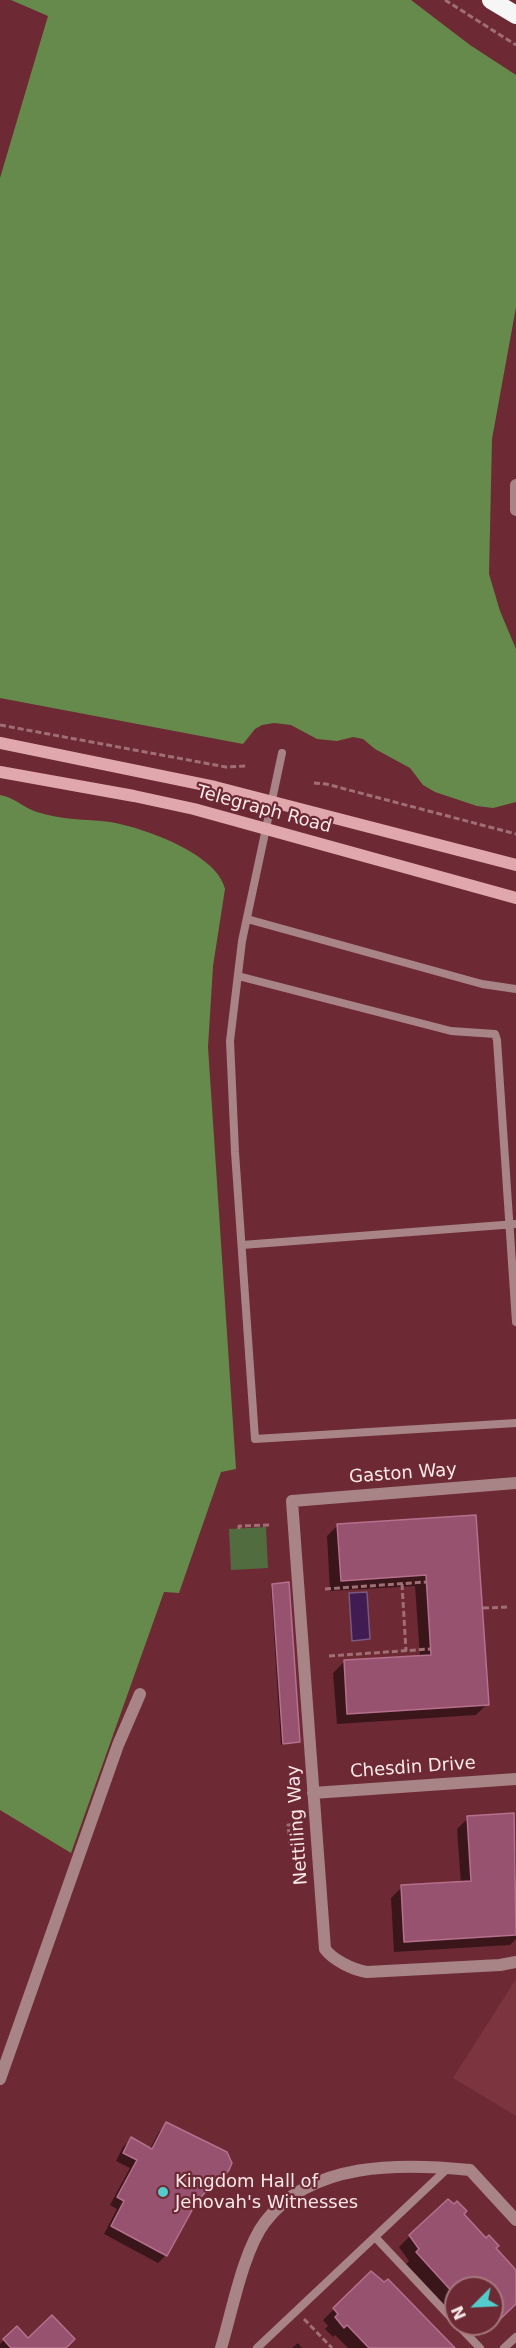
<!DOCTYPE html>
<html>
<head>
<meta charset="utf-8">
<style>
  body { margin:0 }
  #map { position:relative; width:516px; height:2348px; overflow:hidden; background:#6d2a34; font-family:"DejaVu Sans",sans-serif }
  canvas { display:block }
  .north { position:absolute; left:444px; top:2276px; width:60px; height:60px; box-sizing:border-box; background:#6d2a34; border:2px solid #a5767c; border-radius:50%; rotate:246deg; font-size:16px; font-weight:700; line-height:24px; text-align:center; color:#fae8e9 }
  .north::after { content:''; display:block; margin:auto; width:21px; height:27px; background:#53cdcb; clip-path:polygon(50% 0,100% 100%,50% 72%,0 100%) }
</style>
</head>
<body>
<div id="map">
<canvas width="516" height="2348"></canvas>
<div class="north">N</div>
</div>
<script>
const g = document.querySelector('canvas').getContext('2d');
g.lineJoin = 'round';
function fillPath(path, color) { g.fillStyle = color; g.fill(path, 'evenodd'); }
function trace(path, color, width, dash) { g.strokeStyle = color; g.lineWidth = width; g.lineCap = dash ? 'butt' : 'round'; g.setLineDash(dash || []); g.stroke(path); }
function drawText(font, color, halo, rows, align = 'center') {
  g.font = font + ' "DejaVu Sans",sans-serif'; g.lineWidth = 4.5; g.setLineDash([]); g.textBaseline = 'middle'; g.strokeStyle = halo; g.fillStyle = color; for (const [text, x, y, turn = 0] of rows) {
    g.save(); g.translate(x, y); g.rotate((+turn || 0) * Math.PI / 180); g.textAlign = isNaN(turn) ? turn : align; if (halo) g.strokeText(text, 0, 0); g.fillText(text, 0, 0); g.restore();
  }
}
fillPath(new Path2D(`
  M516 1979V2116L453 2078Z`), '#7c343f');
fillPath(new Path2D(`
  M266 1527 268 1568 231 1570 229 1529Z`), '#516c3e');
fillPath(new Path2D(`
  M11 0H411L470 45 516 75V307L492 439 489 574 500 611 516 649V802L493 808 477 806 435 792 423 785 410 768 375 749 363 739 353 737 337 741 317 739 291 725 274 723 262 725 255 729 243 744 0 698V178L48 16Z
  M0 795C14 797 24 808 37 812 61 820 86 819 110 822 142 827 218 854 225 889L213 966 208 1047 236 1469 221 1472 179 1593 164 1592 71 1853 0 1810Z`), '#658a4b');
const water = new Path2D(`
  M367 1592 370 1639 352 1641 349 1593Z`);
fillPath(water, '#411c52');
trace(water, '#78597f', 1.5);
fillPath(new Path2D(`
  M475 1517 487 1704 476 1715 337 1724 333 1673 344 1662 420 1657 415 1586 330 1591 327 1536 338 1525Z
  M273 1585 298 1742 296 1743 281 1745 271 1587Z
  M513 1815 516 1861V1939L510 1945 394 1952 391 1898 402 1887 461 1884 457 1829 468 1818Z
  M167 2124 219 2180 195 2202 166 2255 158 2263 104 2234 117 2209 110 2205 130 2168 116 2161 123 2147 131 2139 150 2149 159 2132Z
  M462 2214 516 2272V2304L481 2336 469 2327 466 2330 461 2324H492V2288H456V2318L406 2264 409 2261 399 2247 410 2236Z
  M371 2273 447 2348H348L335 2335 333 2337 325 2329 328 2326 323 2320Z
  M17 2328 28 2340 64 2348H0V2344Z
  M298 2343 302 2348H292Z`), '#0007');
const building = new Path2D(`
  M476 1515 489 1705 347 1714 344 1660 431 1655 426 1575 341 1581 337 1524Z
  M289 1582 300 1742 283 1744 272 1584Z
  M514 1813 516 1935 404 1942 401 1885 471 1881 467 1816Z
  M166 2122 227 2152 232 2163 229 2170 220 2181 209 2188 196 2203 167 2256 111 2226 124 2201 117 2197 137 2160 123 2153 131 2137 152 2149Z
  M448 2199 454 2204 457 2201 467 2211 464 2214 486 2238 489 2235 499 2246 496 2248 516 2270V2304L492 2327V2288H456V2296L416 2252 419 2249 409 2235Z
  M371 2271 384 2282 388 2279 455 2348H369L347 2325 344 2328 335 2317 338 2314 333 2308Z
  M52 2315 75 2339 66 2348H11L3 2339 17 2326 28 2338Z`);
fillPath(building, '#975270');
trace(building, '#b6708d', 1.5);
trace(new Path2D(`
  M445 0 516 45
  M0 725 226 767 247 766
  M314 783 326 784 516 834
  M239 1529V1526L271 1525
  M402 1584 406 1651
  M325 1589 426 1582
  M483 1608 509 1607
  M329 1656 430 1649
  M290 1844 288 1825 304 1824
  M304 2319 332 2348`), '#a06f76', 3, [6, 3]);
trace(new Path2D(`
  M282 753 242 941 230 1041 235 1152 255 1439 516 1423
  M247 919 482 984 516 989
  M238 976 451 1031 495 1034 497 1040 516 1322
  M242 1245 516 1224
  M375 2237 456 2323
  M457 2324 480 2348
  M257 2348 448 2168
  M504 2348 516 2337`), '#a88487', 8);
trace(new Path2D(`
  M516 485V510
  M516 1483 292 1501 325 1949C333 1960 353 1970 367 1972L500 1965 516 1962
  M313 1793 516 1779
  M0 2079 118 1745 140 1694
  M221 2348C232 2312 243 2251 265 2222 311 2161 402 2163 470 2170L516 2220`), '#a88487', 12);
trace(new Path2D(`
  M0 743 215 787 516 865
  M0 772 134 796 194 809 516 898`), '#e0a7ac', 12);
trace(new Path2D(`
  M491 0 516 15`), '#f6f6f6', 18);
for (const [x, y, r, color] of [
  [163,2192,6,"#53cdcb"]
]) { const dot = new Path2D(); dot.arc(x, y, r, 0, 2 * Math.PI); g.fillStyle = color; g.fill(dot); trace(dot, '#6d2a34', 2); }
drawText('18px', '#fae8e9', '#6d2a34', [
  ["Telegraph Road",264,810,15],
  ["Gaston Way",403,1474,-4],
  ["Chesdin Drive",413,1768,-4],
  ["Nettiling Way",298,1825,-94]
]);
drawText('18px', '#fae8e9', '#6d2a34', [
  ["Kingdom Hall of",175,2182],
  ["Jehovah's Witnesses",175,2203]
], 'left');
</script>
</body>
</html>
